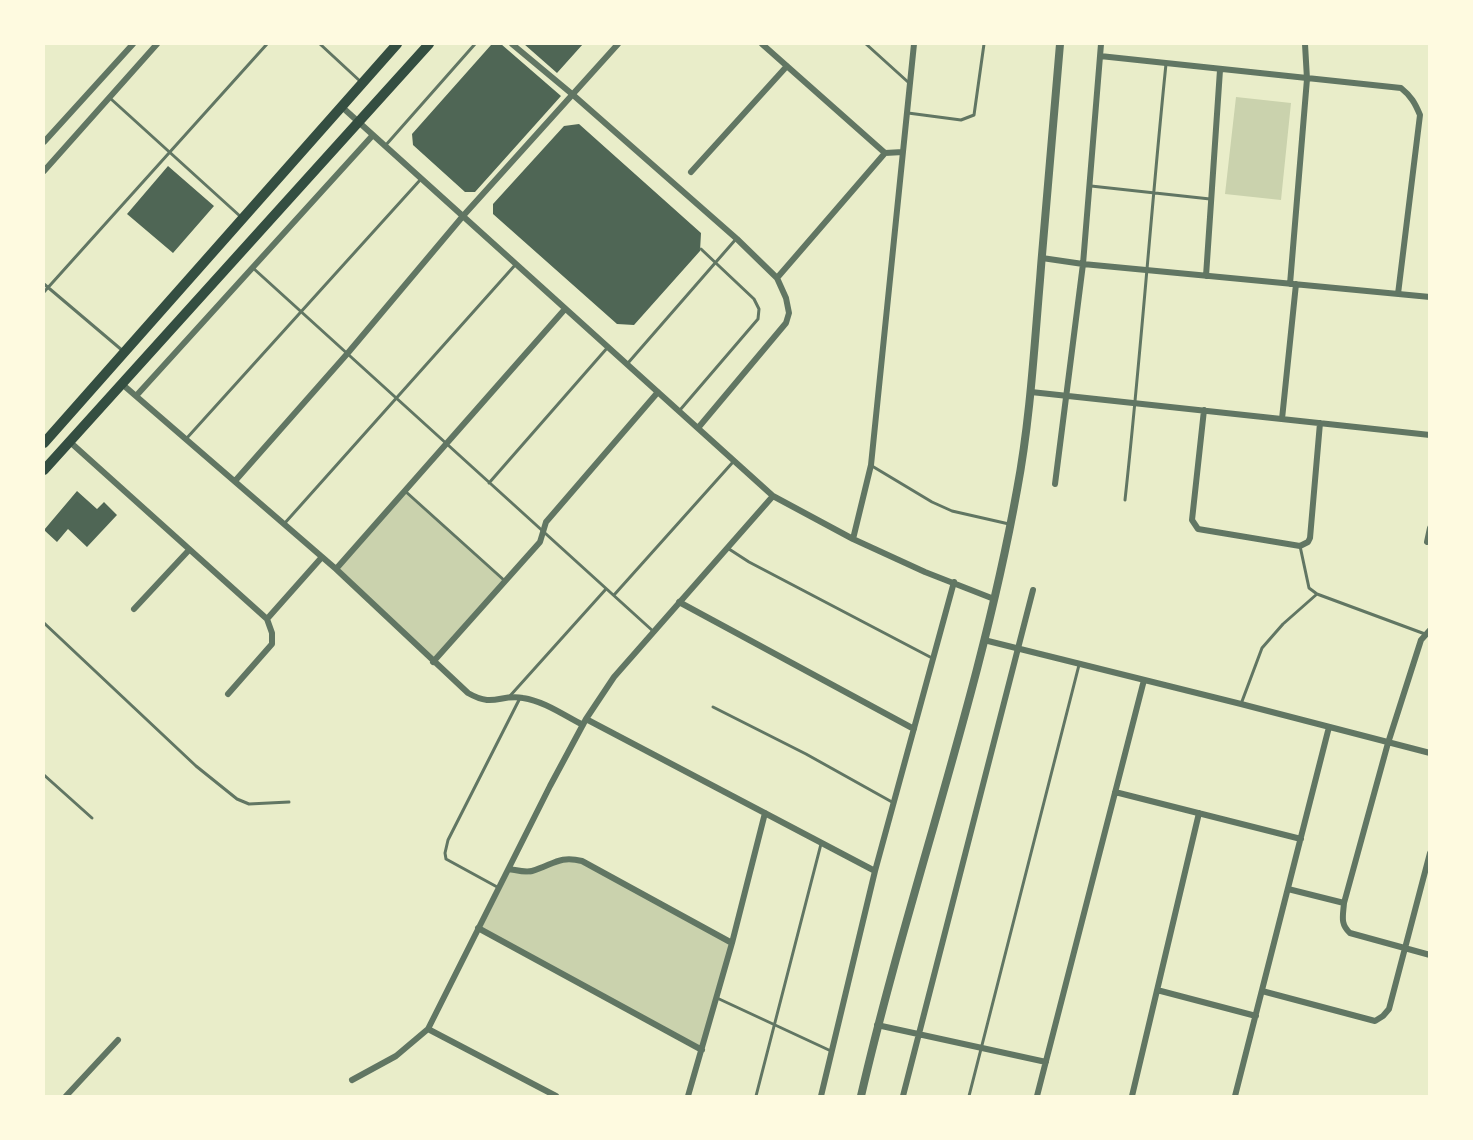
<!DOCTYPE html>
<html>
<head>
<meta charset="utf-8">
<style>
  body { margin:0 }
  #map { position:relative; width:1473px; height:1140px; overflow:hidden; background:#e9edc9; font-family:Figtree,sans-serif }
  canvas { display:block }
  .frame { position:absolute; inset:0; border:45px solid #fefae0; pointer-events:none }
</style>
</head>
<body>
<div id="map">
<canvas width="1473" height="1140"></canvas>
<div class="frame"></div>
</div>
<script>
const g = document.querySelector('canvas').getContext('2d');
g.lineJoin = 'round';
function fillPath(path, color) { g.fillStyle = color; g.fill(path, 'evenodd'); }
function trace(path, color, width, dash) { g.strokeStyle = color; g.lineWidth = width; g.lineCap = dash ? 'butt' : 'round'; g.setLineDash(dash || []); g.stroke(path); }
fillPath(new Path2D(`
  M1236 97 1291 103 1281 200 1225 194Z
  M405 491 506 582 433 662 336 569Z
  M566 860 580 861 730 942 702 1047 481 930 511 870 529 875Z`), '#cad2ad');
fillPath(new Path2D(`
  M501 44 561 96 475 192H465L413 145 412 134 491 45Z
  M524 44H583L557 73Z
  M579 124 701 233 700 251 634 325 617 324 493 214V204L564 126Z
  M168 166 214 206 173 253 127 214Z
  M77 491 97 509 104 502 117 515 87 547 68 529 57 542 44 530Z`), '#4f6655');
trace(new Path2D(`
  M320 44 361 82
  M866 44 908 82
  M111 99 241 217
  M908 113 961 120 974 115 984 44
  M385 146 475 44
  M1091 186 1210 199
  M253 268 654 632
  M44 284 123 351
  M44 292 267 44
  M628 363 736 239
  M680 410 758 319 759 309 754 299 701 249
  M186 439 421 179
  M872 466 932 502 952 511 1009 524
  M489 483 608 347
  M405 491 505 581
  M1125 500C1141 355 1151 209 1166 64
  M284 524 516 264
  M1300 546 1309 588 1317 594 1425 634
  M729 549 749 562 932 658
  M614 595 733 462
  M44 623 196 766 237 799 249 804 289 802
  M509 697 606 589
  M1241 704 1262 648 1283 624 1317 594
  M713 707 806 754 892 802
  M44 775 92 818
  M499 888 446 859 445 853 448 840 520 698
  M717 998 831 1051
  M756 1096 821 844
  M969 1096 1079 665`), '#617663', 3);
trace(new Path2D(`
  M512 44 572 94 737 239 777 278 786 298 789 313 786 323 698 428
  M762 44 885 153 903 152
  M1100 56 1401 88C1411 96 1415 103 1420 115L1398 294
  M342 107 773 496 853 539 925 572 994 599
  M44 142 133 44
  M44 171 157 44
  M691 172 787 66
  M1042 258 1083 264 1430 297
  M1206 276 1220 70
  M777 278 885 153
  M1290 284 1307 79 1305 44
  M122 384 336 569 468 693C494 708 499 694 523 698 544 701 565 716 583 725
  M1031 392 1430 435
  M136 396 373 135
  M1204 410 1192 520 1198 529 1300 546 1308 542 1310 538 1320 423
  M1282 419 1296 284
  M70 442 267 619 272 633V644L228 694
  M235 481 347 354 463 216 618 44
  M1055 484 1083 264 1101 44
  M853 539 871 465 914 44
  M1427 542 1430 528
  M336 569 565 309
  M679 602 914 729
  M134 609 189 550
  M267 619 322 557
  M984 640 1241 704 1430 753
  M433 662 540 542 546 522 658 392
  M586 719 875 871
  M1115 792 1301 839
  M509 869C516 870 525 873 532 871 553 865 559 855 582 861L732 943
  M1288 889 1344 903 1388 743 1421 640 1430 630
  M1344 903C1343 916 1340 924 1350 933L1430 955
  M478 928 702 1050
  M1157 990 1256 1016
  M1262 991 1375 1021 1383 1016 1389 1009 1430 853
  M877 1025 1046 1062
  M428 1029 556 1096
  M352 1080 396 1056 428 1029 550 786 586 719 614 677 773 496
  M66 1096 118 1040
  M688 1096 732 943 765 813
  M821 1096 875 871 954 582
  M903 1096 1033 590
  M1037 1096 1144 680
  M1132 1096 1199 813
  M1235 1096 1329 727`), '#617663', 6);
trace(new Path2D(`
  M861 1096C908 893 980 696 1017 490 1030 421 1034 350 1040 280 1046 201 1053 122 1060 44`), '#617663', 8);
trace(new Path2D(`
  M44 443 397 44
  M44 470 429 44`), '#344e41', 10);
</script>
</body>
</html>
